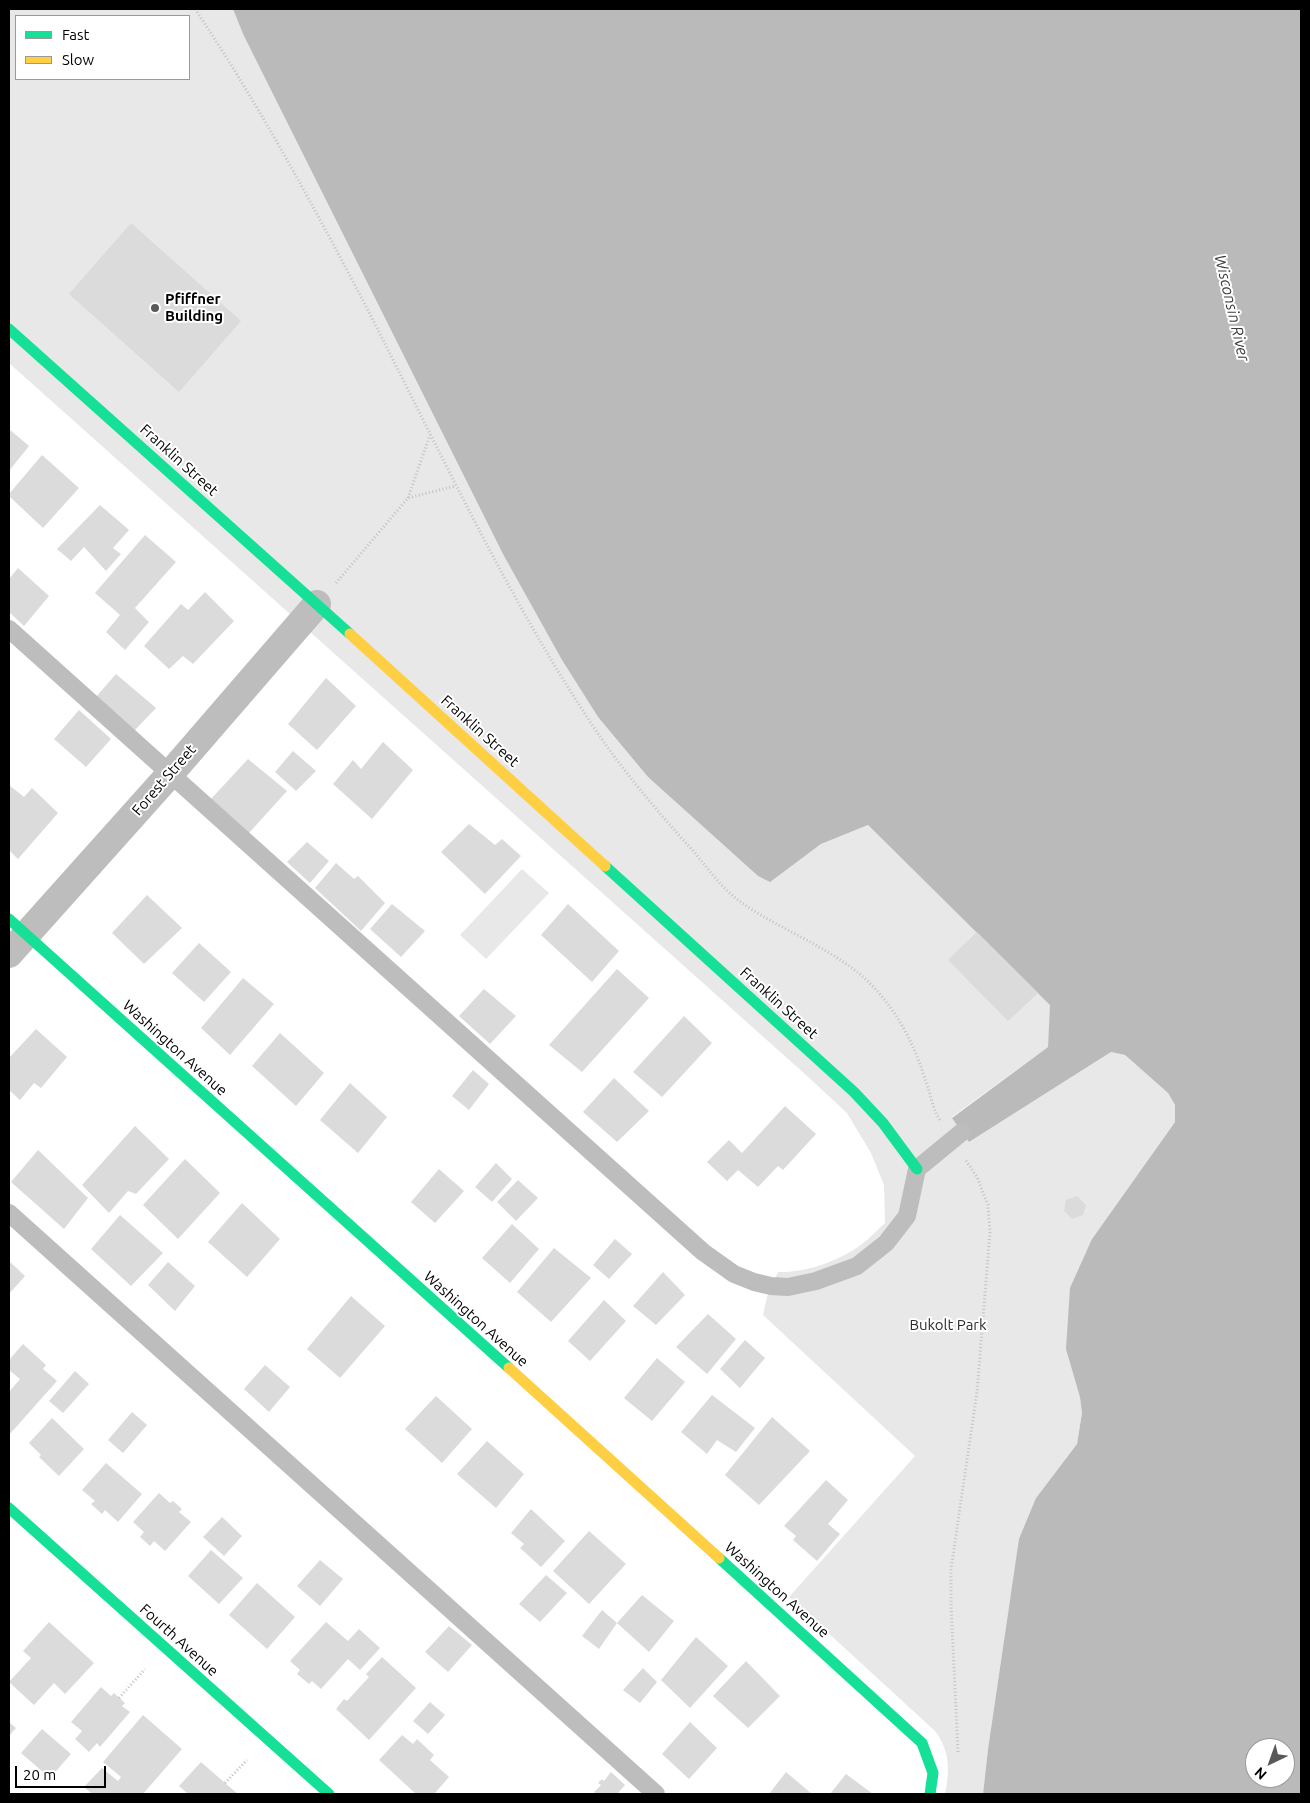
<!DOCTYPE html>
<html>
<head>
<meta charset="utf-8">
<style>
  body { margin:0 }
  #map { position:relative; width:1310px; height:1803px; overflow:hidden; background:#fff; font-family:Ubuntu,sans-serif }
  canvas { display:block }
  .frame { position:absolute; inset:0; border:10px solid #000; pointer-events:none }
  .legend { position:absolute; left:15px; top:15px; width:175px; height:65px; box-sizing:border-box; background:#fff; border:1px solid #999; margin:0; padding:6px 9px; list-style:none; font-size:15px; color:#000 }
  .legend li { display:flex; align-items:center; gap:10px; height:25px }
  .legend b { width:25px; border:1px solid #999 }
  .north { position:absolute; left:1245px; top:1738px; width:50px; height:50px; box-sizing:border-box; background:#fff; border:1px solid #999; border-radius:50%; rotate:222deg; font-size:14px; font-weight:700; line-height:20px; text-align:center; color:#000 }
  .north::after { content:''; display:block; margin:auto; width:18px; height:22px; background:#595959; clip-path:polygon(50% 0,100% 100%,50% 72%,0 100%) }
  .scale { position:absolute; left:15px; top:1766px; width:91px; height:22px; box-sizing:border-box; border:2px solid #000; border-top:0; padding-left:6px; font-size:15px; line-height:18px; white-space:nowrap; color:#000; -webkit-text-stroke:4px #fff; paint-order:stroke }
</style>
</head>
<body>
<div id="map">
<canvas width="1310" height="1803"></canvas>
<div class="frame"></div>
<ul class="legend">
<li><b style="height:6px;background:#16e098"></b>Fast</li>
<li><b style="height:6px;background:#ffcf43"></b>Slow</li>
</ul>
<div class="north">N</div>
<div class="scale">20 m</div>
</div>
<script>
const g = document.querySelector('canvas').getContext('2d');
g.lineJoin = 'round';
function fillPath(path, color) { g.fillStyle = color; g.fill(path, 'evenodd'); }
function trace(path, color, width, dash) { g.strokeStyle = color; g.lineWidth = width; g.lineCap = dash ? 'butt' : 'round'; g.setLineDash(dash || []); g.stroke(path); }
function drawText(font, color, halo, rows, align = 'center') {
  g.font = font + ' Ubuntu,sans-serif'; g.lineWidth = 4; g.setLineDash([]); g.textBaseline = 'middle'; g.strokeStyle = halo; g.fillStyle = color; for (const [text, x, y, turn = 0] of rows) {
    g.save(); g.translate(x, y); g.rotate((+turn || 0) * Math.PI / 180); g.textAlign = isNaN(turn) ? turn : align; if (halo) g.strokeText(text, 0, 0); g.fillText(text, 0, 0); g.restore();
  }
}
fillPath(new Path2D(`
  M9 9H233L243 34 562 660 598 717 648 777 758 876 770 881 821 844 868 825 1051 1005 1048 1047 952 1117 969 1142 1111 1052 1125 1055 1168 1093 1175 1105V1122L1092 1239 1080 1397 1082 1413 1077 1444 1036 1498 1010 1600 988 1749 983 1794H945C950 1770 950 1751 935 1731L789 1597 915 1456 763 1315 767 1297 778 1272C806 1273 839 1261 862 1244 870 1238 877 1230 885 1223L884 1185 871 1153 847 1113 806 1075 9 363ZM16 16H189V79H16Z
  M522 869 549 893 486 959 460 935Z`), '#e8e8e8');
fillPath(new Path2D(`
  M233 9H1301V1794H983L988 1749 1019 1539 1036 1498 1077 1444 1082 1413 1080 1397 1066 1349 1070 1288 1092 1239 1175 1122V1105L1168 1093 1125 1055 1111 1052 969 1142 952 1118 1048 1047 1050 1005 868 825 821 844 770 882 758 876 648 777 598 717 562 660 503 554 243 34ZM1255 1748H1285V1778H1255Z`), '#bababa');
fillPath(new Path2D(`
  M131 223 241 321 179 392 69 294Z
  M9 429 29 446 9 471Z
  M42 455 79 488 43 528 9 496V494Z
  M100 505 129 530 113 548 121 554 106 571 84 547 71 561 57 549Z
  M145 535 176 562 135 608 149 622 125 650 106 632 120 615 95 593Z
  M18 568 49 596 24 626 9 612V579Z
  M205 592 234 621 193 664 183 656 169 669 144 646 181 604 188 610Z
  M116 674 156 708 134 731 96 697Z
  M326 678 356 706 317 750 288 724Z
  M79 710 111 739 86 767 54 739Z
  M383 742 413 770 372 819 333 784 353 760 361 769Z
  M293 751 316 771 296 791 275 772Z
  M248 759 287 791 249 833 211 799Z
  M9 785 24 797 32 788 58 813 18 859 9 850Z
  M469 824 495 845 502 839 521 856 485 894 441 852Z
  M307 842 329 861 310 883 287 862Z
  M336 863 354 879 358 876 385 903 361 931 315 888Z
  M147 895 182 928 144 964 112 933Z
  M392 904 425 931 401 957 370 929Z
  M568 904 619 951 592 982 541 935Z
  M977 932 1038 993 1008 1021 948 960Z
  M199 943 231 972 204 1002 172 973Z
  M617 969 649 998 582 1072 549 1045Z
  M243 978 274 1004 230 1055 201 1028Z
  M484 989 516 1016 490 1044 459 1016Z
  M684 1016 712 1043 662 1097 633 1072Z
  M36 1029 67 1057 41 1088 34 1083 20 1100 9 1090V1058Z
  M280 1033 324 1073 296 1106 252 1066Z
  M473 1070 489 1084 469 1110 452 1096Z
  M614 1078 649 1111 617 1142 583 1112Z
  M350 1083 387 1117 358 1153 320 1120Z
  M785 1106 816 1134 783 1170 778 1166 758 1187 738 1170 727 1181 707 1162 729 1140 742 1153Z
  M135 1126 169 1159 136 1194 128 1191 109 1213 82 1185Z
  M38 1150 88 1198 64 1229 11 1182Z
  M185 1159 220 1193 178 1239 143 1205Z
  M496 1163 512 1179 492 1202 475 1187Z
  M439 1169 464 1191 435 1223 411 1202Z
  M518 1180 538 1198 516 1221 497 1202Z
  M1077 1196 1086 1205 1083 1215 1072 1219 1064 1211 1066 1200Z
  M242 1203 280 1239 247 1277 208 1242Z
  M120 1215 163 1253 131 1286 91 1249Z
  M512 1224 539 1249 510 1283 482 1258Z
  M615 1239 632 1254 609 1279 593 1265Z
  M554 1248 591 1278 551 1322 517 1292Z
  M9 1261 25 1276 9 1294Z
  M168 1262 195 1286 175 1311 148 1285Z
  M663 1272 685 1295 656 1325 633 1306Z
  M351 1296 385 1326 340 1378 307 1349Z
  M604 1300 626 1321 590 1361 568 1341Z
  M708 1314 736 1339 707 1374 676 1347Z
  M745 1340 765 1358 740 1388 720 1369Z
  M23 1344 46 1365 43 1369 57 1381 9 1435V1392L20 1379 9 1370V1360Z
  M657 1358 685 1382 652 1421 624 1398Z
  M265 1365 290 1387 269 1412 244 1389Z
  M75 1371 89 1384 63 1413 49 1401Z
  M712 1395 755 1428 736 1452 717 1440 707 1454 681 1432Z
  M436 1396 472 1429 442 1463 405 1429Z
  M132 1412 147 1425 123 1453 108 1440Z
  M772 1417 810 1451 759 1505 725 1475Z
  M52 1418 84 1449 59 1476 39 1457 41 1455 29 1443Z
  M487 1441 524 1474 496 1508 457 1474Z
  M106 1463 142 1494 118 1522 105 1510 102 1514 91 1504 95 1501 82 1490Z
  M826 1480 848 1500 828 1524 840 1534 817 1561 793 1540 796 1536 784 1526Z
  M159 1493 170 1503 173 1501 182 1509 179 1512 191 1522 165 1551 154 1541 150 1546 140 1537 144 1532 133 1522Z
  M531 1509 565 1541 541 1567 520 1548 524 1544 511 1533Z
  M222 1517 242 1536 224 1556 203 1537Z
  M589 1531 626 1564 589 1604 553 1571Z
  M211 1550 243 1578 219 1604 188 1576Z
  M320 1560 343 1579 320 1606 297 1586Z
  M546 1575 567 1593 540 1622 519 1604Z
  M257 1583 295 1617 267 1649 229 1615Z
  M642 1595 674 1621 649 1652 617 1623Z
  M602 1610 617 1623 599 1649 582 1636Z
  M49 1622 94 1663 65 1694 54 1683 34 1705 9 1682 31 1658 23 1651Z
  M326 1622 348 1641 359 1629 380 1648 360 1670 348 1659 321 1689 312 1681 309 1684 297 1674 300 1670 290 1661Z
  M449 1626 472 1645 448 1672 425 1652Z
  M696 1637 728 1666 690 1708 661 1680Z
  M382 1657 416 1688 369 1740 336 1709 344 1699 347 1701 369 1677 366 1674Z
  M746 1661 780 1696 748 1728 713 1696Z
  M643 1668 657 1682 640 1703 623 1690Z
  M101 1687 111 1696 114 1693 125 1703 122 1706 130 1712 100 1747 97 1743 89 1752 75 1739 82 1731 71 1722Z
  M430 1702 445 1715 428 1734 413 1721Z
  M143 1715 182 1749 143 1794H92L84 1787 102 1768 118 1781 121 1777 103 1762Z
  M9 1722 16 1728 9 1736Z
  M690 1722 717 1748 689 1779 662 1754Z
  M42 1729 71 1754 50 1778 21 1753Z
  M402 1735 413 1744 417 1739 434 1755 430 1760 449 1777 434 1794H416L379 1760Z
  M201 1762 225 1783 238 1794H188L179 1786Z
  M611 1772 625 1785 617 1794H596L594 1792 601 1785 598 1783 602 1779 604 1781Z
  M786 1772 812 1794H769Z
  M846 1774 873 1794H830Z`), '#dbdbdb');
trace(new Path2D(`
  M195 9C256 100 308 196 359 293 432 434 498 580 585 714 617 764 655 809 695 853 709 870 723 890 742 903 785 933 844 952 878 992 901 1018 916 1049 926 1082 931 1095 932 1108 940 1120
  M408 498 430 435
  M336 583 408 498 455 486
  M119 1698 145 1669
  M958 1752 951 1605V1569L977 1392 990 1232 988 1205 977 1177 965 1159
  M225 1783 247 1760`), '#c2c2c2', 3, [1, 2.5]);
trace(new Path2D(`
  M9 629 703 1252 734 1274 754 1282 771 1286 788 1287 816 1281 857 1266 886 1243 907 1216 917 1169 962 1132
  M9 1213 656 1794`), '#bdbdbd', 18);
trace(new Path2D(`
  M9 954 170 774 317 604`), '#bdbdbd', 28);
trace(new Path2D(`
  M9 329 350 634
  M605 866 854 1092 883 1123 917 1169
  M9 919 509 1368
  M9 1508 329 1794
  M719 1558 922 1743 933 1773 930 1794`), '#16e098', 11);
trace(new Path2D(`
  M350 634 605 866
  M509 1368 719 1558`), '#ffcf43', 11);
for (const [x, y, r, color] of [
  [155,308,5,"#595959"]
]) { const dot = new Path2D(); dot.arc(x, y, r, 0, 2 * Math.PI); g.fillStyle = color; g.fill(dot); trace(dot, '#fff', 2); }
drawText('bold 15px', '#000', '#fff', [
  ["Pfiffner",165,299],
  ["Building",165,316]
], 'left');
drawText('15px', '#000', '#fff', [
  ["Franklin Street",179,460,42],
  ["Franklin Street",480,731,42],
  ["Forest Street",164,780,-49],
  ["Franklin Street",779,1003,42],
  ["Washington Avenue",175,1048,42],
  ["Washington Avenue",476,1319,42],
  ["Washington Avenue",777,1590,42],
  ["Fourth Avenue",179,1640,42]
]);
drawText('15px', '#2c2c2c', '#fff', [
  ["Bukolt Park",948,1325]
]);
drawText('italic 16px', '#3d3d3d', '#fff', [
  ["Wisconsin River",1232,308,77]
]);
</script>
</body>
</html>
